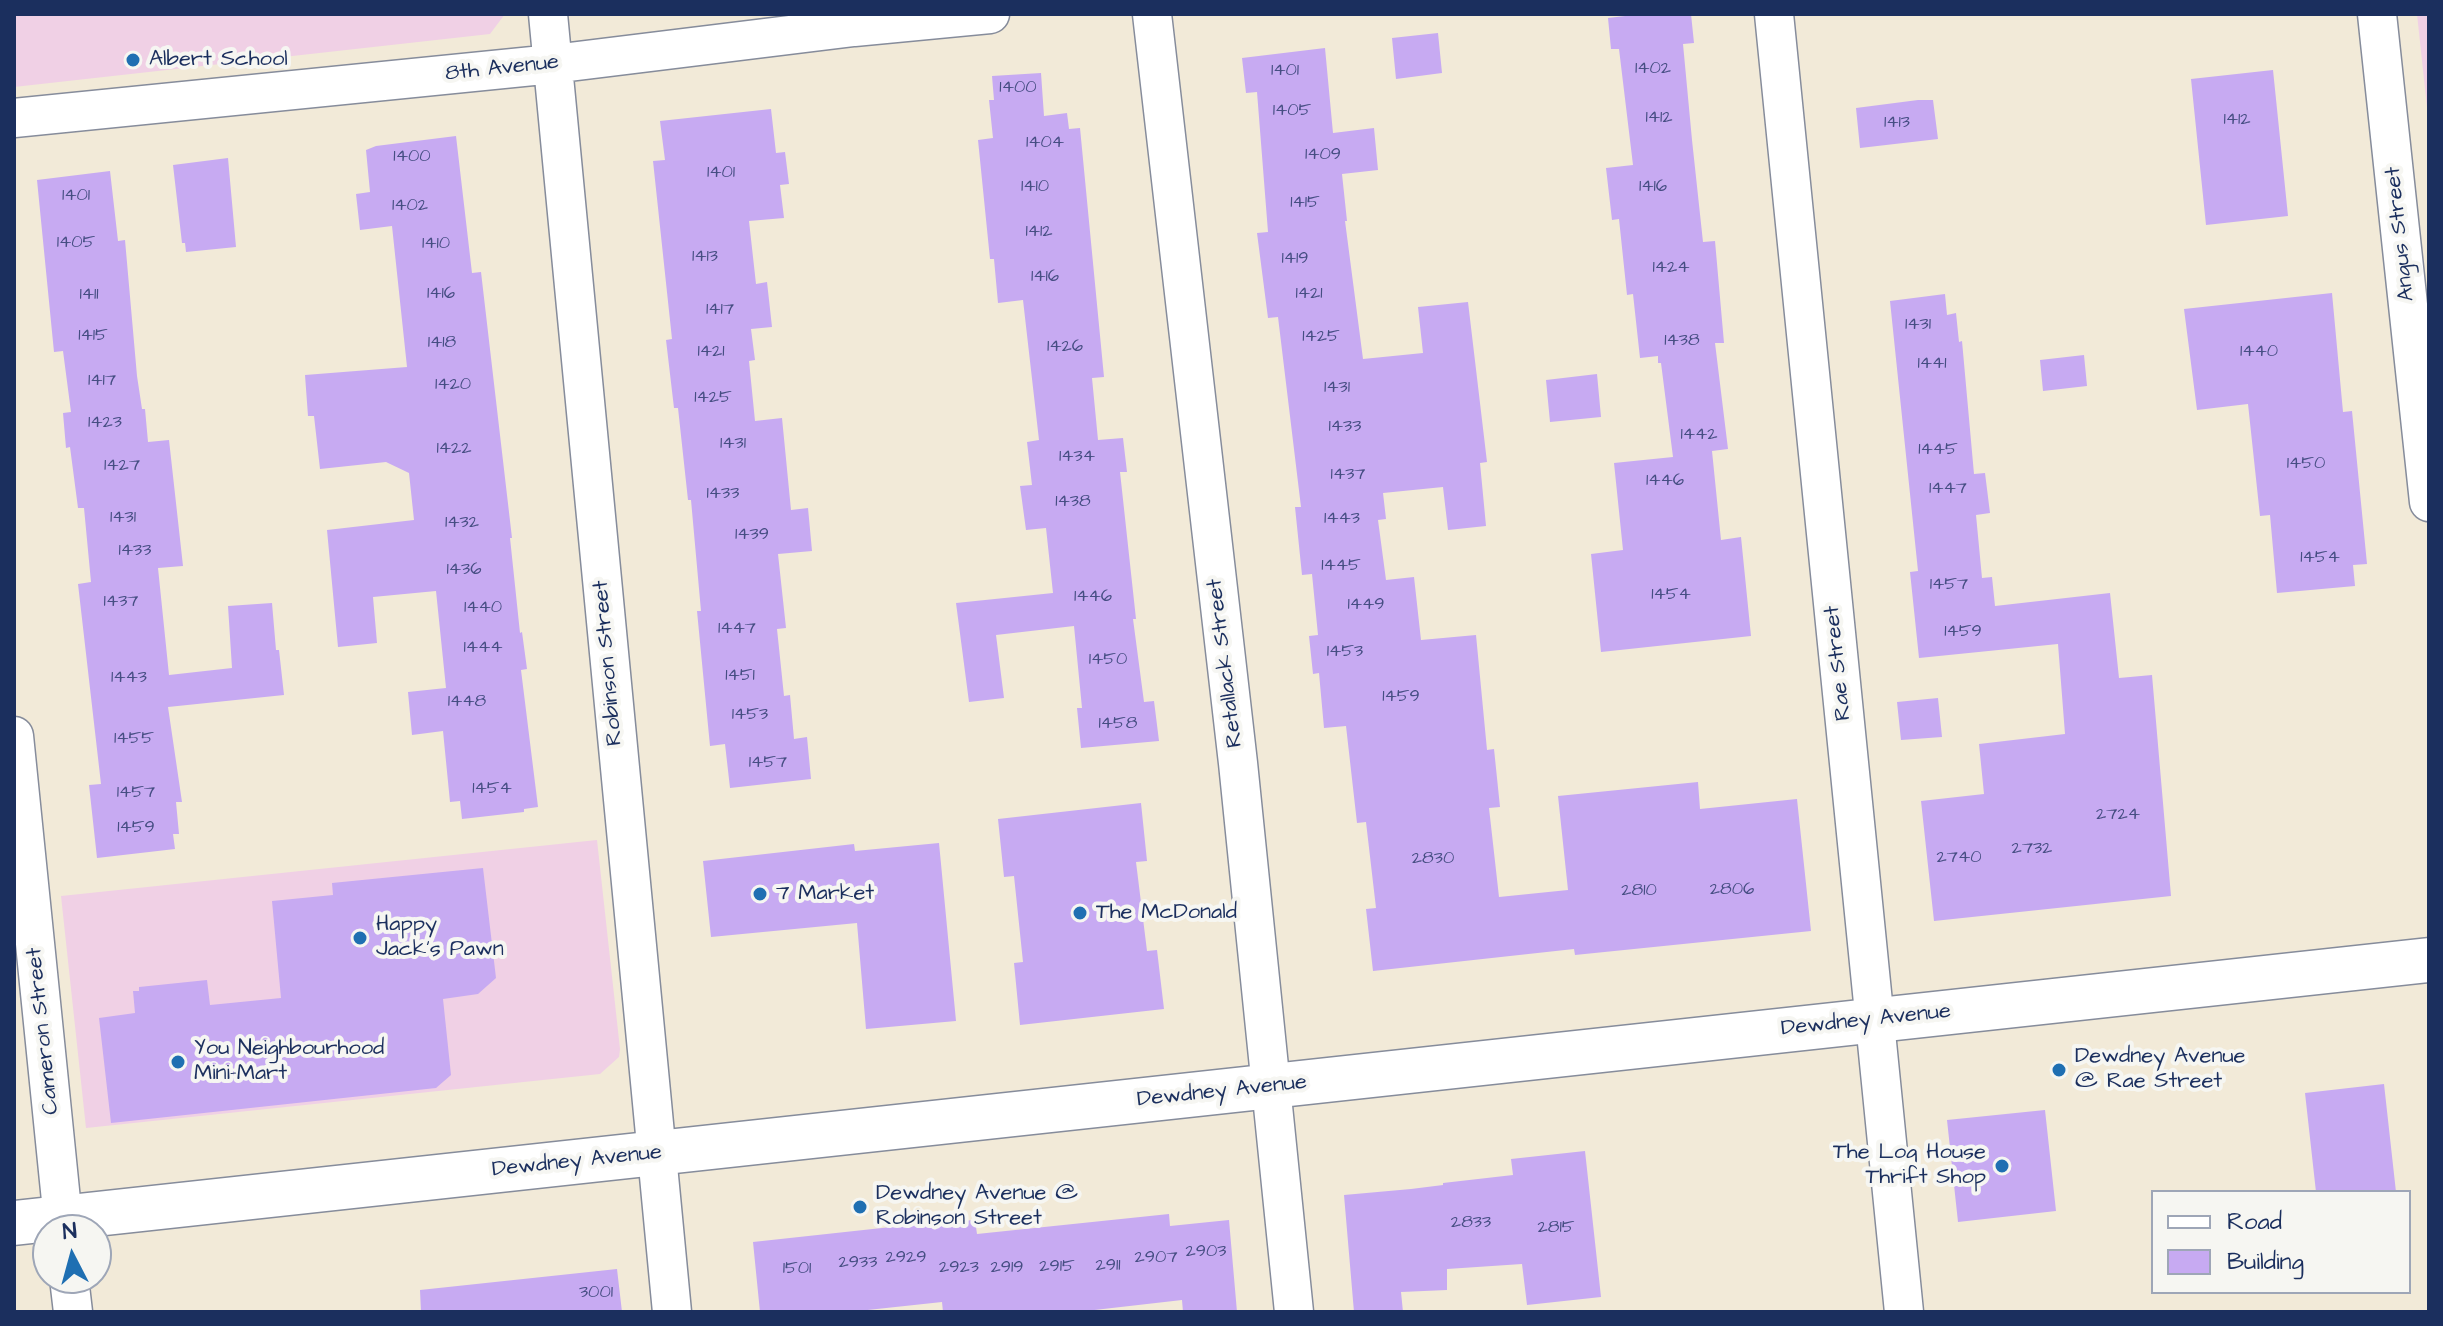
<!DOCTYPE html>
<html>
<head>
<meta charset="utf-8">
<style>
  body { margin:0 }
  #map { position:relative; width:2443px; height:1326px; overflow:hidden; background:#f2ead8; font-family:"Architects Daughter",sans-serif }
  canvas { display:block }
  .frame { position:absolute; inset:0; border:16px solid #1b2f5e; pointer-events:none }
  .legend { position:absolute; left:2151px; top:1190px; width:260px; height:104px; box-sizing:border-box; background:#f6f6f2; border:2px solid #9ea6b7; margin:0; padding:10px 14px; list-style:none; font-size:24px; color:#1b2f5e }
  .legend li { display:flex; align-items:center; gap:16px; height:40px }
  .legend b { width:40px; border:2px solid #9ea6b7 }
  .north { position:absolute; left:32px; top:1214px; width:80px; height:80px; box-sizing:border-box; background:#f6f6f2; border:2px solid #9ea6b7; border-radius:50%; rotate:354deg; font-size:22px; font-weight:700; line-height:32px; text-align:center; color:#1b2f5e }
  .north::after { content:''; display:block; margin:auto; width:28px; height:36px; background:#1f6fb2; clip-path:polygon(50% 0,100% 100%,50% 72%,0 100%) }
</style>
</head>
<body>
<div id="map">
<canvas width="2443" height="1326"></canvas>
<div class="frame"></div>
<ul class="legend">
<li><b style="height:10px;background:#fff"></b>Road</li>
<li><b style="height:22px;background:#c7aaf2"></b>Building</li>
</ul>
<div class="north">N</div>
</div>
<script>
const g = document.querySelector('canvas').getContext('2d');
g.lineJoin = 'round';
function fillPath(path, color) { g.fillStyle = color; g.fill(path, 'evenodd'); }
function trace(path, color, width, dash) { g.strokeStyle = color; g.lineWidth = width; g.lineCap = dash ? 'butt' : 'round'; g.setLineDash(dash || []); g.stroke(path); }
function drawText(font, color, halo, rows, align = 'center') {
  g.font = font + ' "Architects Daughter",sans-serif'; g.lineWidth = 8; g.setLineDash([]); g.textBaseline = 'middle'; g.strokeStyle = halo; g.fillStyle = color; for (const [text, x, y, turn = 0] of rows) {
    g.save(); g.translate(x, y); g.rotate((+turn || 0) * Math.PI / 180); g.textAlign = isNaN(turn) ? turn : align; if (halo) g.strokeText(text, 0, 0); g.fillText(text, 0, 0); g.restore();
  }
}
fillPath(new Path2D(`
  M14 14H505L490 34 14 87Z
  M2417 14H2429V126Z
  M597 840 620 1049 619 1057 600 1074 86 1128 61 896Z`), '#f0d0e5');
fillPath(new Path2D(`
  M1625 14H1691L1694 43 1683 44 1692 140 1703 242 1715 241 1724 343H1715L1728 449 1712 451 1721 540 1741 537 1751 636 1601 652 1591 554 1623 550 1614 463 1673 457 1661 363H1658V356L1640 358 1633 294 1627 295 1619 219 1612 220 1606 168 1633 165 1619 49H1611L1608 18 1625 16Z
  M1438 33 1442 73 1396 79 1392 38Z
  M1325 48 1333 133 1374 128 1378 170 1342 174 1347 221H1345L1363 359 1423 353 1418 307 1468 302 1487 462 1480 463 1486 526 1448 530 1443 487 1383 493 1386 519 1378 520 1386 580 1414 577 1421 640 1476 635 1487 750 1494 749 1500 807 1489 808 1499 897 1568 890 1558 796 1698 782 1700 809 1797 799 1811 931 1575 955 1574 949 1373 971 1366 909 1376 908 1366 822 1357 823 1346 726 1324 728 1319 673 1313 674 1309 636 1318 635 1312 574 1302 575 1295 507H1301L1278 317 1268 318 1257 233 1268 232 1257 92 1246 93 1242 58Z
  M2273 70 2288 216 2206 225 2191 79Z
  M1041 73 1044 116 1067 113 1069 129 1080 128 1104 377 1092 378 1098 440 1123 438 1127 472H1120L1136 619H1133L1144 702 1154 701 1159 741 1081 748 1077 708H1082L1074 626 996 635 1004 698 969 702 956 603 1053 593 1046 528 1026 530 1020 486 1032 485 1027 442 1039 440 1023 300 998 303 994 259H990L978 140 993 138 989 100H994L992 76Z
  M1918 100H1933L1938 139 1860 148 1856 108Z
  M771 109 776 153 785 152 789 184 780 185 784 218 749 221 756 284 767 282 772 327 751 329 755 360 749 361 755 421 782 418 791 510 808 508 812 551 778 554 786 628 777 629 784 696 790 695 794 739 807 737 811 779 730 788 725 744 710 746 697 611H701L691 500H688L678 408H674L666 340 672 339 653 161 665 160 660 121Z
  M456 136 472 273 481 272 512 538H510L520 633 522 632 527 669 521 670 538 807 524 809V812L462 819 460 801 450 802 443 731 412 735 408 692 446 688 436 591 373 597 377 643 338 647 327 530 414 520 409 473 386 462 320 469 314 416H308L305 375 407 367 392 226 360 230 356 194 370 192 366 150 376 146Z
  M228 158 236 247 186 252 185 243H182L173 165Z
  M110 171 118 241 125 240 137 376 142 409H145L148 442 169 440 183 566 158 568 169 675 232 668 228 606 272 603 276 650H279L284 695 168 707 182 802H176L179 834H173L175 849 97 858 89 785 101 784 78 584 91 582 84 508H78L70 447 66 448 63 413 71 412 63 351 54 352 37 180Z
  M2332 293 2343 412 2352 411 2367 564 2353 565 2355 586 2277 593 2270 515 2260 516 2248 404 2197 410 2184 309Z
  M1945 294 1947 315 1956 313 1959 342 1962 341 1974 474 1985 473 1990 513 1976 515 1982 578 1992 577 1995 606 2110 593 2119 678 2152 675 2171 896 1934 921 1921 801 1984 794 1979 744 2065 734 2058 644 1919 658 1910 572 1918 571 1890 301Z
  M2084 355 2087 386 2043 391 2040 360Z
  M1597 374 1601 417 1550 422 1546 380Z
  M1938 698 1942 737 1901 740 1897 702Z
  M1141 803 1147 861 1136 862 1147 951 1157 950 1164 1009 1020 1025 1014 963 1023 962 1014 876 1004 877 998 819Z
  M939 843 956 1021 866 1029 857 923 711 937 703 861 854 844 855 851Z
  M483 868 496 978 478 994 443 999 451 1075 436 1088 111 1123 99 1018 135 1013 133 991H139V987L207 980 210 1005 281 998 272 901 333 895 332 883Z
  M2384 1084 2396 1192H2316L2305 1093Z
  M2045 1110 2056 1211 1958 1222 1947 1120Z
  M1585 1151 1601 1297 1527 1305 1522 1264 1447 1269V1290L1401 1292 1403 1312H1354L1344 1195 1411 1189 1443 1185V1183L1513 1175 1511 1159Z
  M1169 1214 1170 1226 1229 1220 1237 1312H1183L1182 1300 1077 1312H943L942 1302 849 1312H760L753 1242 928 1223 975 1220 977 1234Z
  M617 1269 622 1312H421L420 1290Z`), '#c7aaf2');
const street = new Path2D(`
  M548 14 672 1312
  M1152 14 1238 763 1294 1312
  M1774 14 1904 1312
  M2377 14 2429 502
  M14 118 553 64 854 27 990 14
  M14 736 64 1230
  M69 1278 73 1312`);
const secondary = new Path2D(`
  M14 1223 2429 960`);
trace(street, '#868c9b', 41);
trace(secondary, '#868c9b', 47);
trace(street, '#fff', 38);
trace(secondary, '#fff', 44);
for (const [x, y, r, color] of [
  [133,60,8,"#1f6fb2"],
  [760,894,8,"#1f6fb2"],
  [1080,913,8,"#1f6fb2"],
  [360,938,8,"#1f6fb2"],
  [178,1062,8,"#1f6fb2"],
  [2059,1070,8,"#1f6fb2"],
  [2002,1166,8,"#1f6fb2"],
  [860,1207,8,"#1f6fb2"]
]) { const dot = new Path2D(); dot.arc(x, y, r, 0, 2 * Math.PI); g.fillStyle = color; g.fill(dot); trace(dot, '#f6f6f2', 3); }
drawText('18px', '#464e83', null, [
  ["1402",1653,69],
  ["1401",1285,71],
  ["1400",1018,88],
  ["1405",1292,111],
  ["1412",1659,118],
  ["1412",2237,120],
  ["1413",1897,123],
  ["1404",1045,143],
  ["1409",1323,155],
  ["1400",412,157],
  ["1401",721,173],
  ["1410",1035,187],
  ["1416",1653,187],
  ["1401",76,196],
  ["1415",1305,203],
  ["1402",410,206],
  ["1412",1039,232],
  ["1405",76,243],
  ["1410",436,244],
  ["1413",705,257],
  ["1419",1295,259],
  ["1424",1671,268],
  ["1416",1045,277],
  ["1416",441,294],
  ["1421",1309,294],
  ["1411",89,295],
  ["1417",720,310],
  ["1431",1918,325],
  ["1415",93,336],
  ["1425",1321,337],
  ["1438",1682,341],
  ["1418",442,343],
  ["1426",1065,347],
  ["1421",711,352],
  ["1440",2259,352],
  ["1441",1932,364],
  ["1417",102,381],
  ["1420",453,385],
  ["1431",1337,388],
  ["1425",713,398],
  ["1423",105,423],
  ["1433",1345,427],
  ["1442",1699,435],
  ["1431",733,444],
  ["1422",454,449],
  ["1445",1938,450],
  ["1434",1077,457],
  ["1450",2306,464],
  ["1427",122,466],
  ["1437",1348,475],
  ["1446",1665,481],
  ["1447",1948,489],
  ["1433",723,494],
  ["1438",1073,502],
  ["1431",123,518],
  ["1443",1342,519],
  ["1432",462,523],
  ["1439",752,535],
  ["1433",135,551],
  ["1454",2320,558],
  ["1445",1341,566],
  ["1436",464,570],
  ["1457",1949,585],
  ["1454",1671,595],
  ["1446",1093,597],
  ["1437",121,602],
  ["1449",1366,605],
  ["1440",483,608],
  ["1447",737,629],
  ["1459",1963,632],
  ["1444",483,648],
  ["1453",1345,652],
  ["1450",1108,660],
  ["1451",740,676],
  ["1443",129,678],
  ["1459",1401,697],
  ["1448",467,702],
  ["1453",750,715],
  ["1458",1118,724],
  ["1455",134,739],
  ["1457",768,763],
  ["1454",492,789],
  ["1457",136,793],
  ["2724",2118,815],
  ["1459",136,828],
  ["2732",2032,849],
  ["2740",1959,858],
  ["2830",1433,859],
  ["2806",1732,890],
  ["2810",1639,891],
  ["2833",1471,1223],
  ["2815",1556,1228],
  ["2903",1206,1252],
  ["2929",906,1258],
  ["2907",1156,1258],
  ["2933",858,1263],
  ["2911",1108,1266],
  ["2915",1057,1267],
  ["2923",959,1268],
  ["2919",1007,1268],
  ["1501",797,1269],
  ["3001",596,1293]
]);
drawText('22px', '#1b2f5e', '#f6f6f2', [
  ["Albert School",149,60],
  ["7 Market",776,894],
  ["The McDonald",1096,913],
  ["Happy",376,925],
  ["Jack's Pawn",376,950],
  ["You Neighbourhood",194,1049],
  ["Mini-Mart",194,1074],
  ["Dewdney Avenue",2075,1057],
  ["@ Rae Street",2075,1082],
  ["The Log House",1986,1153,"right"],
  ["Thrift Shop",1986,1178,"right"],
  ["Dewdney Avenue @",876,1194],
  ["Robinson Street",876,1219]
], 'left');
drawText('22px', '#1b2f5e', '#f6f6f2', [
  ["8th Avenue",502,69,-6],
  ["Angus Street",2401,234,-96],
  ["Robinson Street",609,663,-95],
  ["Retallack Street",1226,663,-97],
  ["Rae Street",1839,663,-96],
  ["Dewdney Avenue",1866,1021,-6],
  ["Cameron Street",44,1031,-96],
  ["Dewdney Avenue",1222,1092,-6],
  ["Dewdney Avenue",577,1162,-6]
]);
</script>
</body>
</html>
